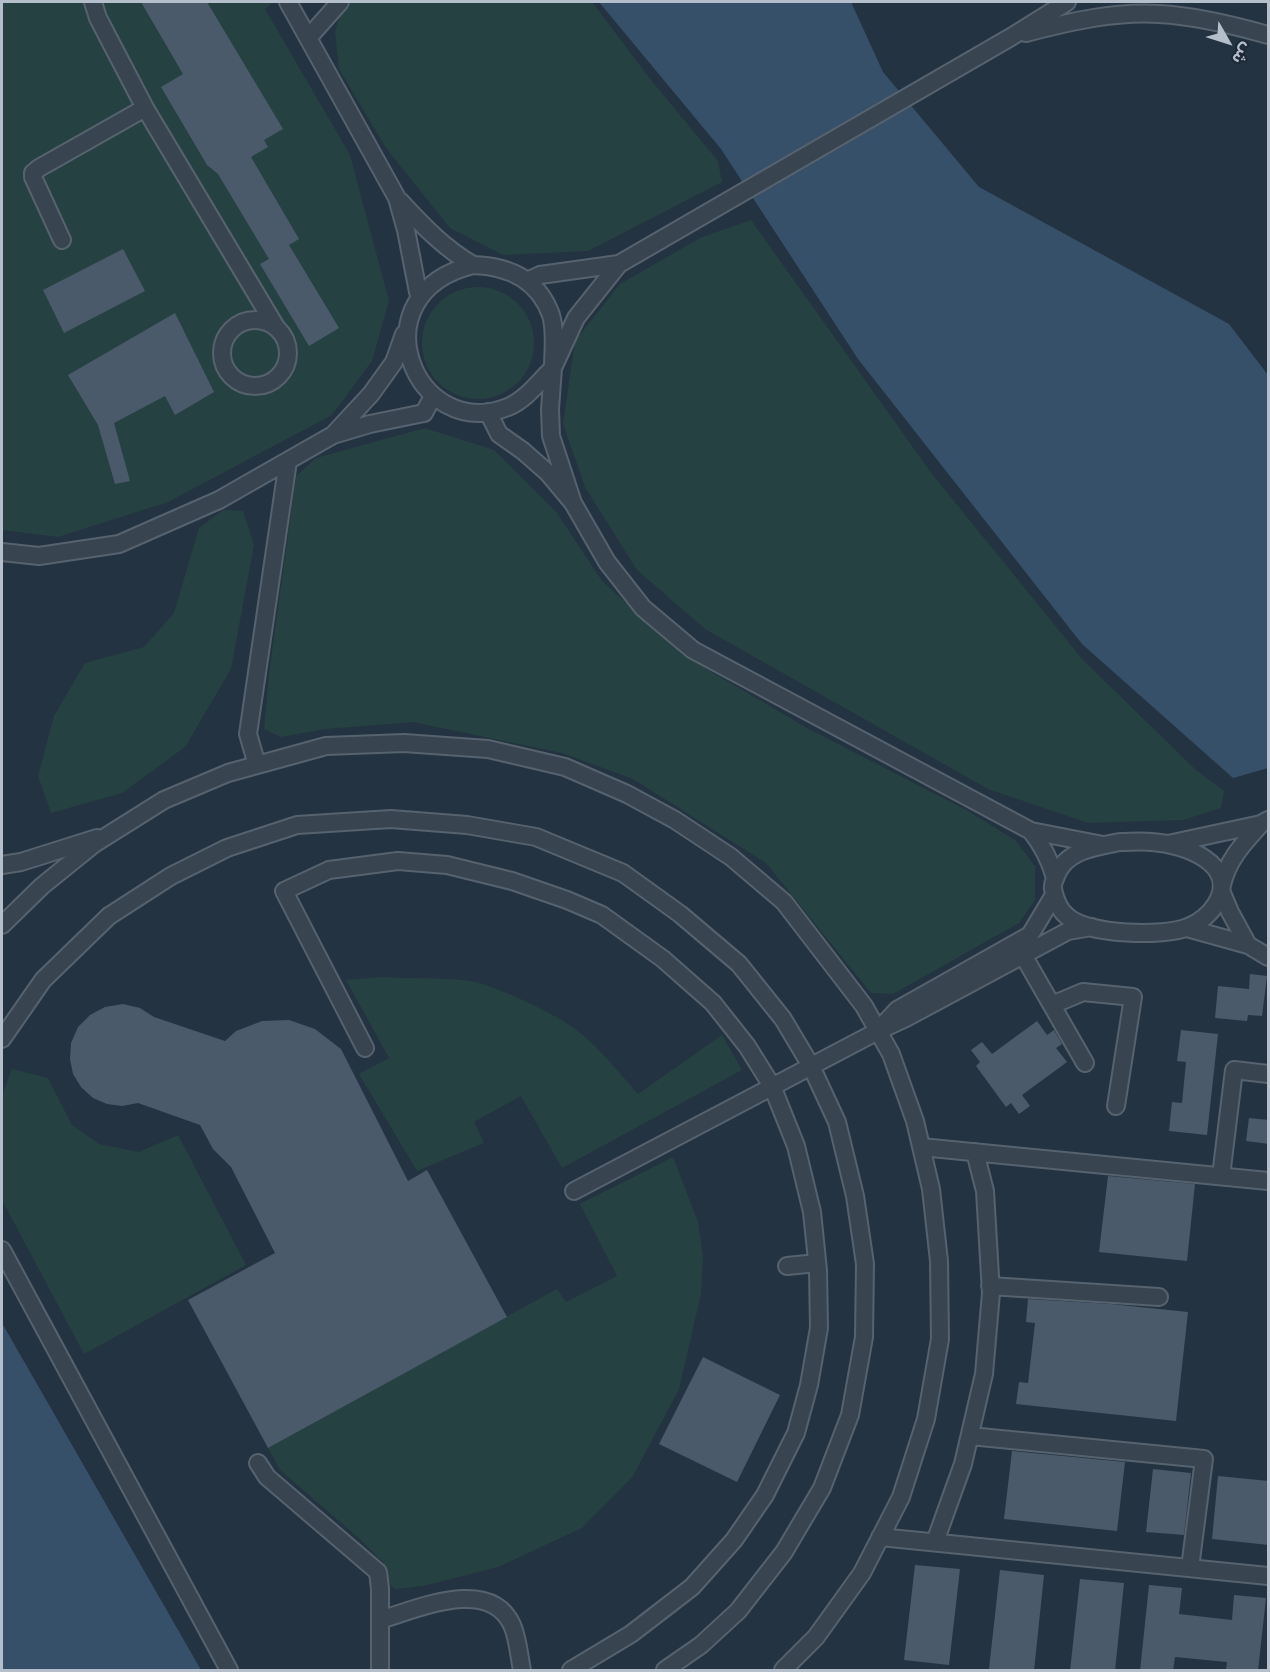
<!DOCTYPE html>
<html>
<head>
<meta charset="utf-8">
<style>
  body { margin:0 }
  #map { position:relative; width:1270px; height:1672px; overflow:hidden; background:#243341; font-family:Signika,"Noto Sans Arabic",sans-serif }
  canvas { display:block }
  .frame { position:absolute; inset:0; border:3px solid #b5bfcb; pointer-events:none }
  .north { position:absolute; left:1198px; top:12px; width:60px; height:60px; -webkit-text-stroke:4px #1d2936; paint-order:stroke; rotate:129deg; font-size:16px; font-weight:700; line-height:24px; text-align:center; color:#b5bfcb }
  .north::after { content:''; display:block; margin:auto; width:21px; height:27px; background:#b5bfcb; clip-path:polygon(50% 0,100% 100%,50% 72%,0 100%) }
</style>
</head>
<body>
<div id="map">
<canvas width="1270" height="1672"></canvas>
<div class="frame"></div>
<div class="north">ش</div>
</div>
<script>
const g = document.querySelector('canvas').getContext('2d');
g.lineJoin = 'round';
function fillPath(path, color) { g.fillStyle = color; g.fill(path, 'evenodd'); }
function trace(path, color, width, dash) { g.strokeStyle = color; g.lineWidth = width; g.lineCap = dash ? 'butt' : 'round'; g.setLineDash(dash || []); g.stroke(path); }
fillPath(new Path2D(`
  M2 2H274L265 9 350 155 389 301 372 361 332 415 168 502 58 537 2 530Z
  M345 2H592L651 80 718 161 722 182 588 251 503 255 450 228 386 148 339 69 335 31Z
  M751 220 932 474 1083 660 1196 770 1224 791 1221 808 1183 820 1088 823 988 789 705 629 637 570 585 487 563 424 575 341 620 284 700 238Z
  M422 343a56 56 0 1 1 112 0a56 56 0 1 1-112 0Z
  M425 428 494 450 557 513 602 581 683 655 807 728 968 811 1015 840 1035 866V900L1019 923 893 994 871 993 766 863 633 779 562 753 413 722 325 729 281 737 264 729 269 674 296 476 316 458Z
  M223 510 243 511 254 545 231 669 185 747 122 793 51 813 38 776 54 716 85 663 144 647 174 613 199 528Z
  M383 977C411 979 441 977 470 981 495 985 558 1015 578 1031 601 1049 619 1073 638 1094L722 1035 742 1070 562 1168 521 1096 474 1122 484 1143 417 1171 359 1074 389 1058 346 980Z
  M12 1069 48 1078 72 1125 99 1144 139 1152 178 1135 246 1265 84 1354 2 1200V1095Z
  M673 1157 698 1222 703 1256 701 1294 679 1389 633 1476 582 1528 498 1567 423 1586 395 1589 388 1583 383 1562 362 1541 280 1470 268 1448 557 1289 566 1302 617 1276 580 1204Z`), '#264142');
fillPath(new Path2D(`
  M599 2H851L883 72 979 187 1229 324 1268 375V768L1233 778 1082 644 858 359 721 149Z
  M2 1323 201 1670H2Z`), '#375069');
fillPath(new Path2D(`
  M141 2H207L283 129 264 140 268 147 251 157 299 239 289 245 339 328 309 346 260 264 269 259 218 174 207 165 161 87 183 74Z
  M123 249 145 291 64 333 43 290Z
  M175 313 214 392 175 415 165 396 114 423 130 481 115 484 98 425 68 375Z
  M1250 974 1267 976 1262 1016 1248 1015 1247 1021 1215 1018 1218 986 1249 989Z
  M123 1004 140 1008 154 1017 225 1041 236 1031 262 1021 289 1020 315 1029 341 1049 408 1181 427 1170 507 1317 268 1448 188 1300 275 1253 231 1167 213 1149 200 1125 138 1103 122 1106 107 1104 93 1098 81 1087 73 1074 70 1059 71 1043 78 1027 90 1015 105 1007Z
  M1037 1021 1047 1035 1054 1030 1062 1044 1056 1048 1067 1062 1022 1095 1030 1106 1019 1114 1011 1103 1006 1107 976 1066 980 1062 971 1050 982 1042 992 1054Z
  M1181 1030 1218 1034 1207 1135 1169 1131 1172 1102 1182 1103 1186 1062 1177 1061Z
  M1249 1118 1269 1120V1144L1246 1141Z
  M1108 1176 1195 1184 1187 1261 1099 1252Z
  M1028 1299 1111 1304 1188 1312 1176 1421 1016 1404 1019 1382 1028 1383 1035 1323 1026 1322Z
  M703 1357 780 1395 737 1482 659 1444Z
  M1012 1451 1125 1462 1117 1531 1004 1519Z
  M1153 1469 1191 1473 1184 1535 1146 1532Z
  M1218 1476 1269 1481V1545L1212 1539Z
  M915 1565 960 1569 949 1665 904 1660Z
  M1000 1570 1044 1575 1034 1671 989 1669Z
  M1080 1579 1124 1583 1115 1671H1070Z
  M1149 1585 1182 1588 1179 1614 1232 1620 1234 1595 1266 1598 1258 1671H1226L1227 1662 1175 1657 1173 1671H1140Z`), '#4a5a6a');
const minor = new Path2D(`
  M93 2 98 18 145 108 276 327
  M288 2 397 198 406 230 418 292H423
  M1026 33C1068 22 1115 11 1159 14 1196 16 1233 25 1268 35
  M309 37 340 2
  M400 201C422 225 444 248 473 265
  M62 240 33 177V173L39 168 145 108
  M473 265C508 266 538 279 551 315 556 332 553 351 553 368 539 381 527 399 508 407 414 444 355 294 473 265Z
  M527 281 540 275 619 264
  M222 353a33 33 0 1 1 66 0a33 33 0 1 1-66 0Z
  M488 412 499 434 523 451 548 473 573 503 607 562 643 608 693 650 1031 831 1103 845
  M333 435 371 394 394 362 404 334
  M573 503 551 436 550 409 553 368 576 318 619 264 1011 37 1067 2
  M2 552 39 556 119 544 219 500 333 435 370 424 424 413 433 396
  M257 765 248 734 288 461
  M1031 831C1043 846 1050 860 1055 878
  M1120 842C1130 842 1142 841 1152 842 1184 844 1240 864 1216 904 1210 914 1199 923 1188 927 1164 937 1088 935 1068 917 1060 911 1055 899 1053 889 1052 884 1054 882 1056 876 1066 850 1095 847 1120 842Z
  M1168 844 1261 824 1268 820
  M2 865 21 862 97 838
  M1222 885C1228 859 1243 844 1261 824
  M1222 893 1230 912 1248 945
  M2 925 42 886 94 844 164 800 228 773 326 746 404 743 488 749 565 767 627 794 675 820 731 857 784 902 864 1006 891 1054 915 1121 931 1189 939 1261 940 1339 926 1419 901 1497 862 1573 816 1637 783 1670
  M1187 928 1248 945 1268 957
  M1023 955 1085 1063
  M1052 1005 1083 992 1133 997 1116 1106
  M884 1024 897 1010 1030 935 1054 895
  M2 1039 43 980 109 916 171 876 227 848 297 825 391 819 467 825 536 837 623 873 680 914 739 964 783 1019 811 1066 837 1122 855 1196 865 1264 864 1337 850 1415 822 1488 784 1552 738 1611 701 1645 665 1670
  M365 1048 284 891 329 870 398 861 447 865 512 881 567 900 602 915 663 959 713 1003 747 1046 772 1086 796 1146 812 1212 818 1270 819 1328 809 1385 796 1433 765 1495 734 1540 692 1587 631 1634 571 1670
  M921 1147 1268 1181
  M1221 1176 1234 1070 1268 1074
  M574 1191 878 1031 906 1018 1068 931 1092 927
  M2 1250 229 1670
  M787 1266 817 1263
  M990 1286 1159 1297
  M970 1436 1204 1459 1190 1568
  M258 1463 267 1477 378 1572 380 1589V1670
  M880 1537 1268 1576
  M935 1542 963 1464 984 1374 991 1293 985 1191 975 1152
  M380 1620C417 1609 490 1576 512 1625 518 1638 519 1656 522 1670`);
trace(minor, '#56626e', 20);
trace(minor, '#394451', 16);
</script>
</body>
</html>
